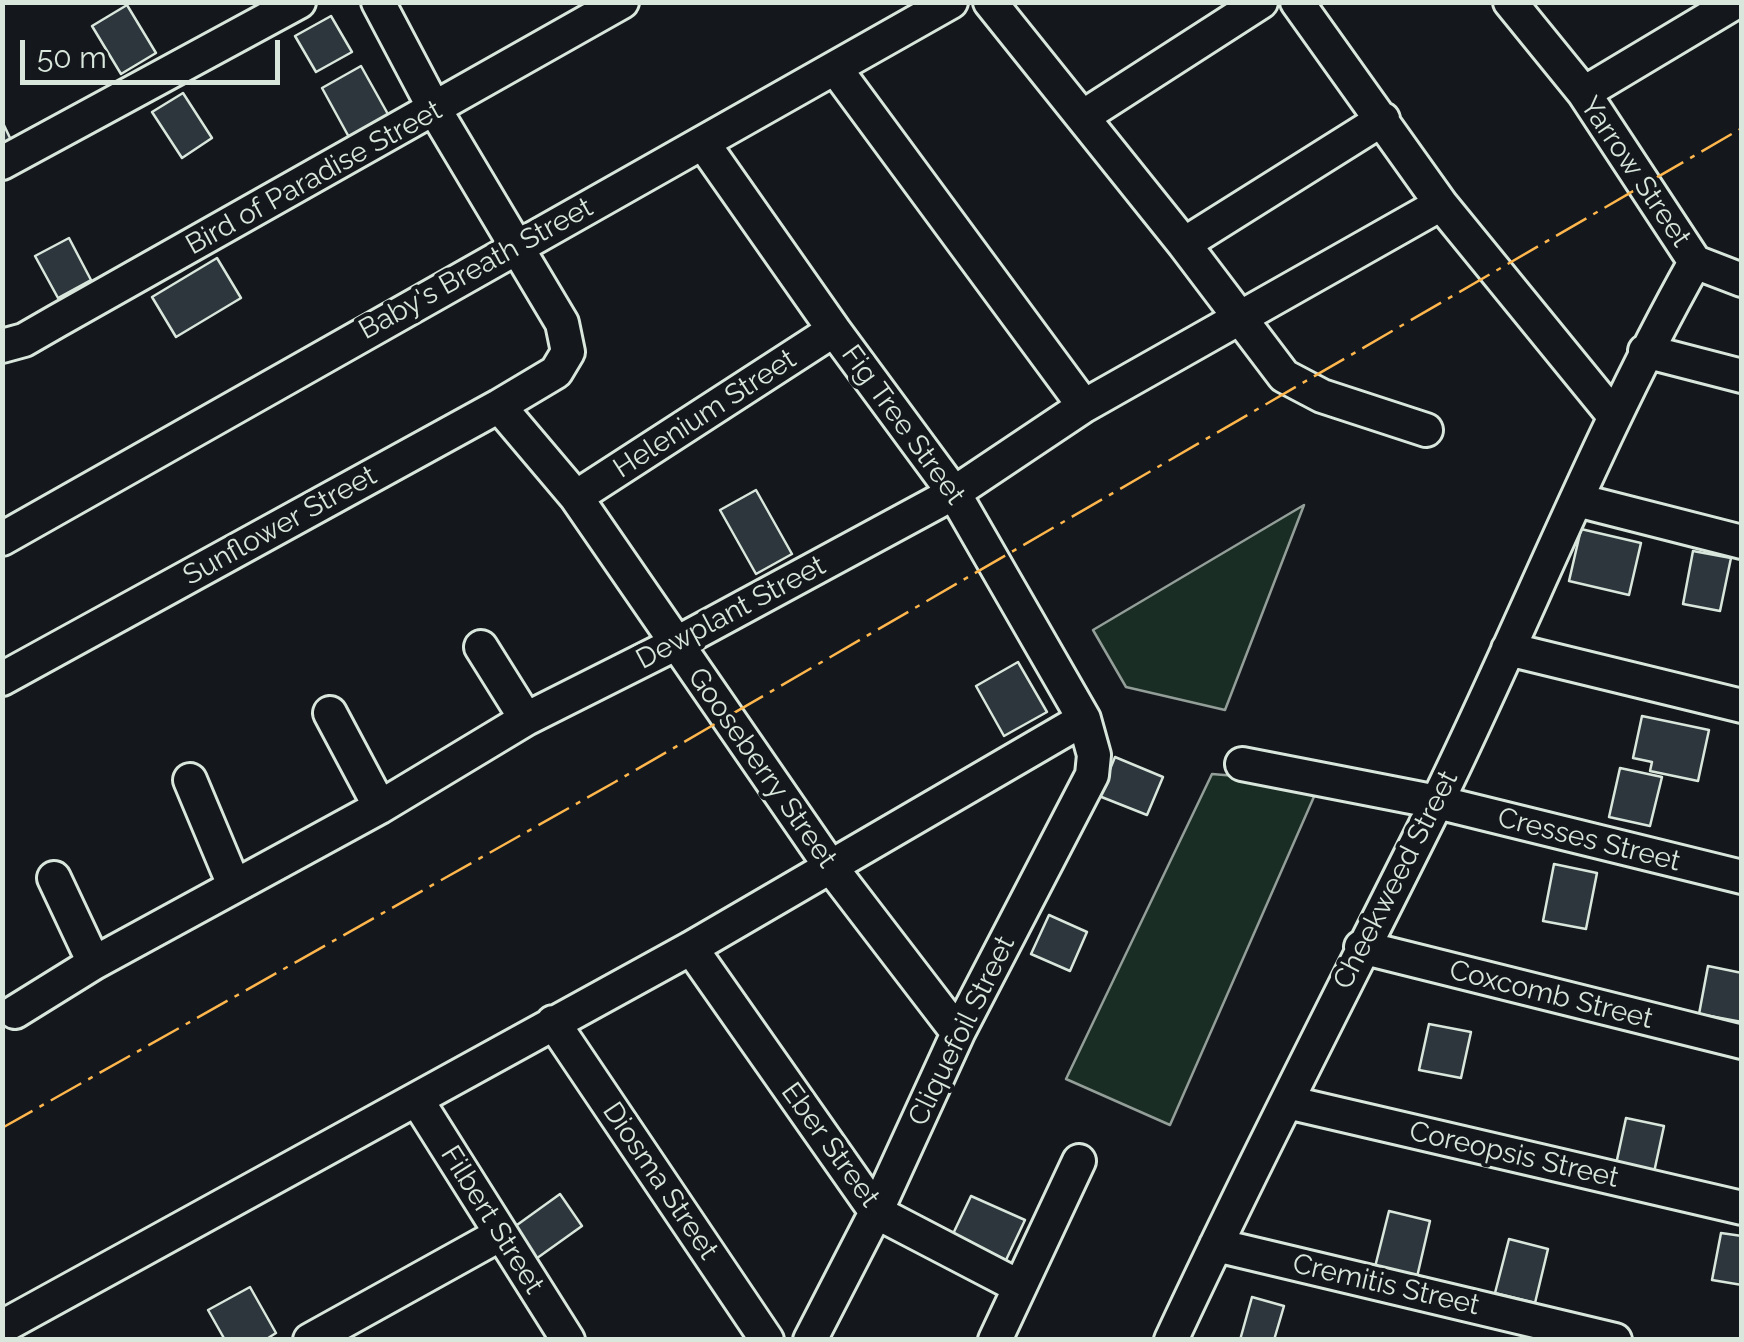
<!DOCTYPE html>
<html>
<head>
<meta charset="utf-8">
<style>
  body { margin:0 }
  #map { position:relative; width:1744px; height:1342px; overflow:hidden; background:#14181c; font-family:Raleway,sans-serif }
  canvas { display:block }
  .frame { position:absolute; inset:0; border:5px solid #d8e6dc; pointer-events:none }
  .scale { position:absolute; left:20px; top:40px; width:260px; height:45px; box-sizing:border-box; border:5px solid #d8e6dc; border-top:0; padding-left:12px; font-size:30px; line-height:35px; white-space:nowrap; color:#d8e6dc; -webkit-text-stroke:8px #14181c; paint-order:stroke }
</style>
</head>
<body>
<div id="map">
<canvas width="1744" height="1342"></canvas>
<div class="frame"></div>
<div class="scale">50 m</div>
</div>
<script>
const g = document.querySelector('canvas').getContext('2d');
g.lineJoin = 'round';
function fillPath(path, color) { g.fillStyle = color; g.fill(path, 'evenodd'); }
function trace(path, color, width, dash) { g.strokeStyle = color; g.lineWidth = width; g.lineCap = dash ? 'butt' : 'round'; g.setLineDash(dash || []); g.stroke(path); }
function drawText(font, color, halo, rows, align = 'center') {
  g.font = font + ' Raleway,sans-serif'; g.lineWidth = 8; g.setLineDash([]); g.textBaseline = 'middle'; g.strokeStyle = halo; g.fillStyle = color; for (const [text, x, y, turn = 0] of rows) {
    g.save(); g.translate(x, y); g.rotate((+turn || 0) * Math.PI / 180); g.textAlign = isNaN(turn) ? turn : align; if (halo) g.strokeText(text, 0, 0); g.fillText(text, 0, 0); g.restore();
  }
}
const green = new Path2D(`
  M1304 505 1225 710 1126 687 1093 630Z
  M1212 774 1320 783 1170 1125 1066 1079Z`);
fillPath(green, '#1a2d24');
trace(green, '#939e99', 2.5);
const building = new Path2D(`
  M127 5 156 53 121 74 92 26Z
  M331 16 352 52 316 72 295 36Z
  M361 66 389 116 350 139 322 88Z
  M183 93 212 138 182 158 152 112Z
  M2 121 11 140 2 145Z
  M69 238 91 280 58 298 35 256Z
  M217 258 241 298 176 337 152 297Z
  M756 490 792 554 756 574 720 510Z
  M1581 529 1641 543 1629 595 1569 581Z
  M1693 551 1731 558 1720 611 1683 604Z
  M1018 662 1047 712 1004 736 976 686Z
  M1642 716 1709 730 1698 781 1650 771 1652 762 1633 758Z
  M1115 757 1163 777 1147 815 1099 796Z
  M1620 768 1662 777 1650 826 1609 817Z
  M1554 864 1597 873 1586 929 1543 921Z
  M1049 915 1087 932 1070 971 1031 954Z
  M1708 966 1742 973V1022L1699 1014Z
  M1429 1024 1471 1032 1461 1078 1419 1070Z
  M1626 1118 1664 1126 1653 1177 1615 1169Z
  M560 1194 582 1226 533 1261 510 1230Z
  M971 1196 1025 1220 1006 1260 952 1236Z
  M1389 1211 1430 1221 1417 1277 1375 1267Z
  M1721 1233 1742 1236V1285L1712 1280Z
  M1509 1239 1548 1249 1535 1303 1495 1293Z
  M250 1287 276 1333 265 1340H225L208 1310Z
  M1252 1297 1284 1306 1274 1340H1240Z`);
fillPath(building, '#2c363c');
trace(building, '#d8e6dc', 2.5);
const street = new Path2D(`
  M990 2 1184 244 1284 376 1322 396 1426 430
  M1297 2 1441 204 1614 416
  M835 68 1084 406
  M1584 93 1736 2
  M1084 116 1261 2
  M703 143 834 330 954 493 1084 719 1094 755 1092 775 958 1033 876 1212 810 1340
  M2 163 299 2
  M1184 244 1383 119
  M1695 262 1742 280
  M2 346 24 340 57 321 622 2
  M1645 351 1742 376
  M499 406 576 497 830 866 958 1033
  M576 497 834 330
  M1577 500 1742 542
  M2 539 951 2
  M481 647 526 719
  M1508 649 1742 706
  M2 679 499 406 556 372 568 352 562 323 435 110 378 2
  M330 713 380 807
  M1242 764 1437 802 1742 877
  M190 780 234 885
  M54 878 94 963
  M1361 947 1742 1042
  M691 948 876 1212 1018 1286
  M15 1012 94 963 380 807 526 719 675 644 954 493 1084 406 1441 204
  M553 1022 767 1340
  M417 1100 568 1340
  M1287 1102 1742 1208
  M1216 1245 1615 1340
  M2 1327 691 948 1084 719
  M310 1340 501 1234
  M995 1340 1079 1161
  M1171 1340C1256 1158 1348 981 1437 802 1525 623 1597 436 1695 262L1584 93 1510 2`);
trace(street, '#d8e6dc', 38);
trace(street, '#14181c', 32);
trace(new Path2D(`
  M2 1128 615 782 1742 128`), '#ffb74d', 2.5, [35, 8, 5, 8]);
drawText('28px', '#d8e6dc', '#14181c', [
  ["Yarrow Street",1635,172,56],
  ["Bird of Paradise Street",314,178,-29],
  ["Baby's Breath Street",476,269,-29],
  ["Helenium Street",705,414,-33],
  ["Fig Tree Street",903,425,54],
  ["Sunflower Street",280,526,-29],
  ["Dewplant Street",731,613,-28],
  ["Gooseberry Street",762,768,55],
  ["Cresses Street",1589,840,14],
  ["Cheekweed Street",1396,880,-63],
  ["Coxcomb Street",1551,995,14],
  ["Cliquefoil Street",962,1031,-64],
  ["Eber Street",830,1145,54],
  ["Coreopsis Street",1514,1155,13],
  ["Diosma Street",660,1181,56],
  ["Filbert Street",492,1220,58],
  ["Cremitis Street",1386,1285,13]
]);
</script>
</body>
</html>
